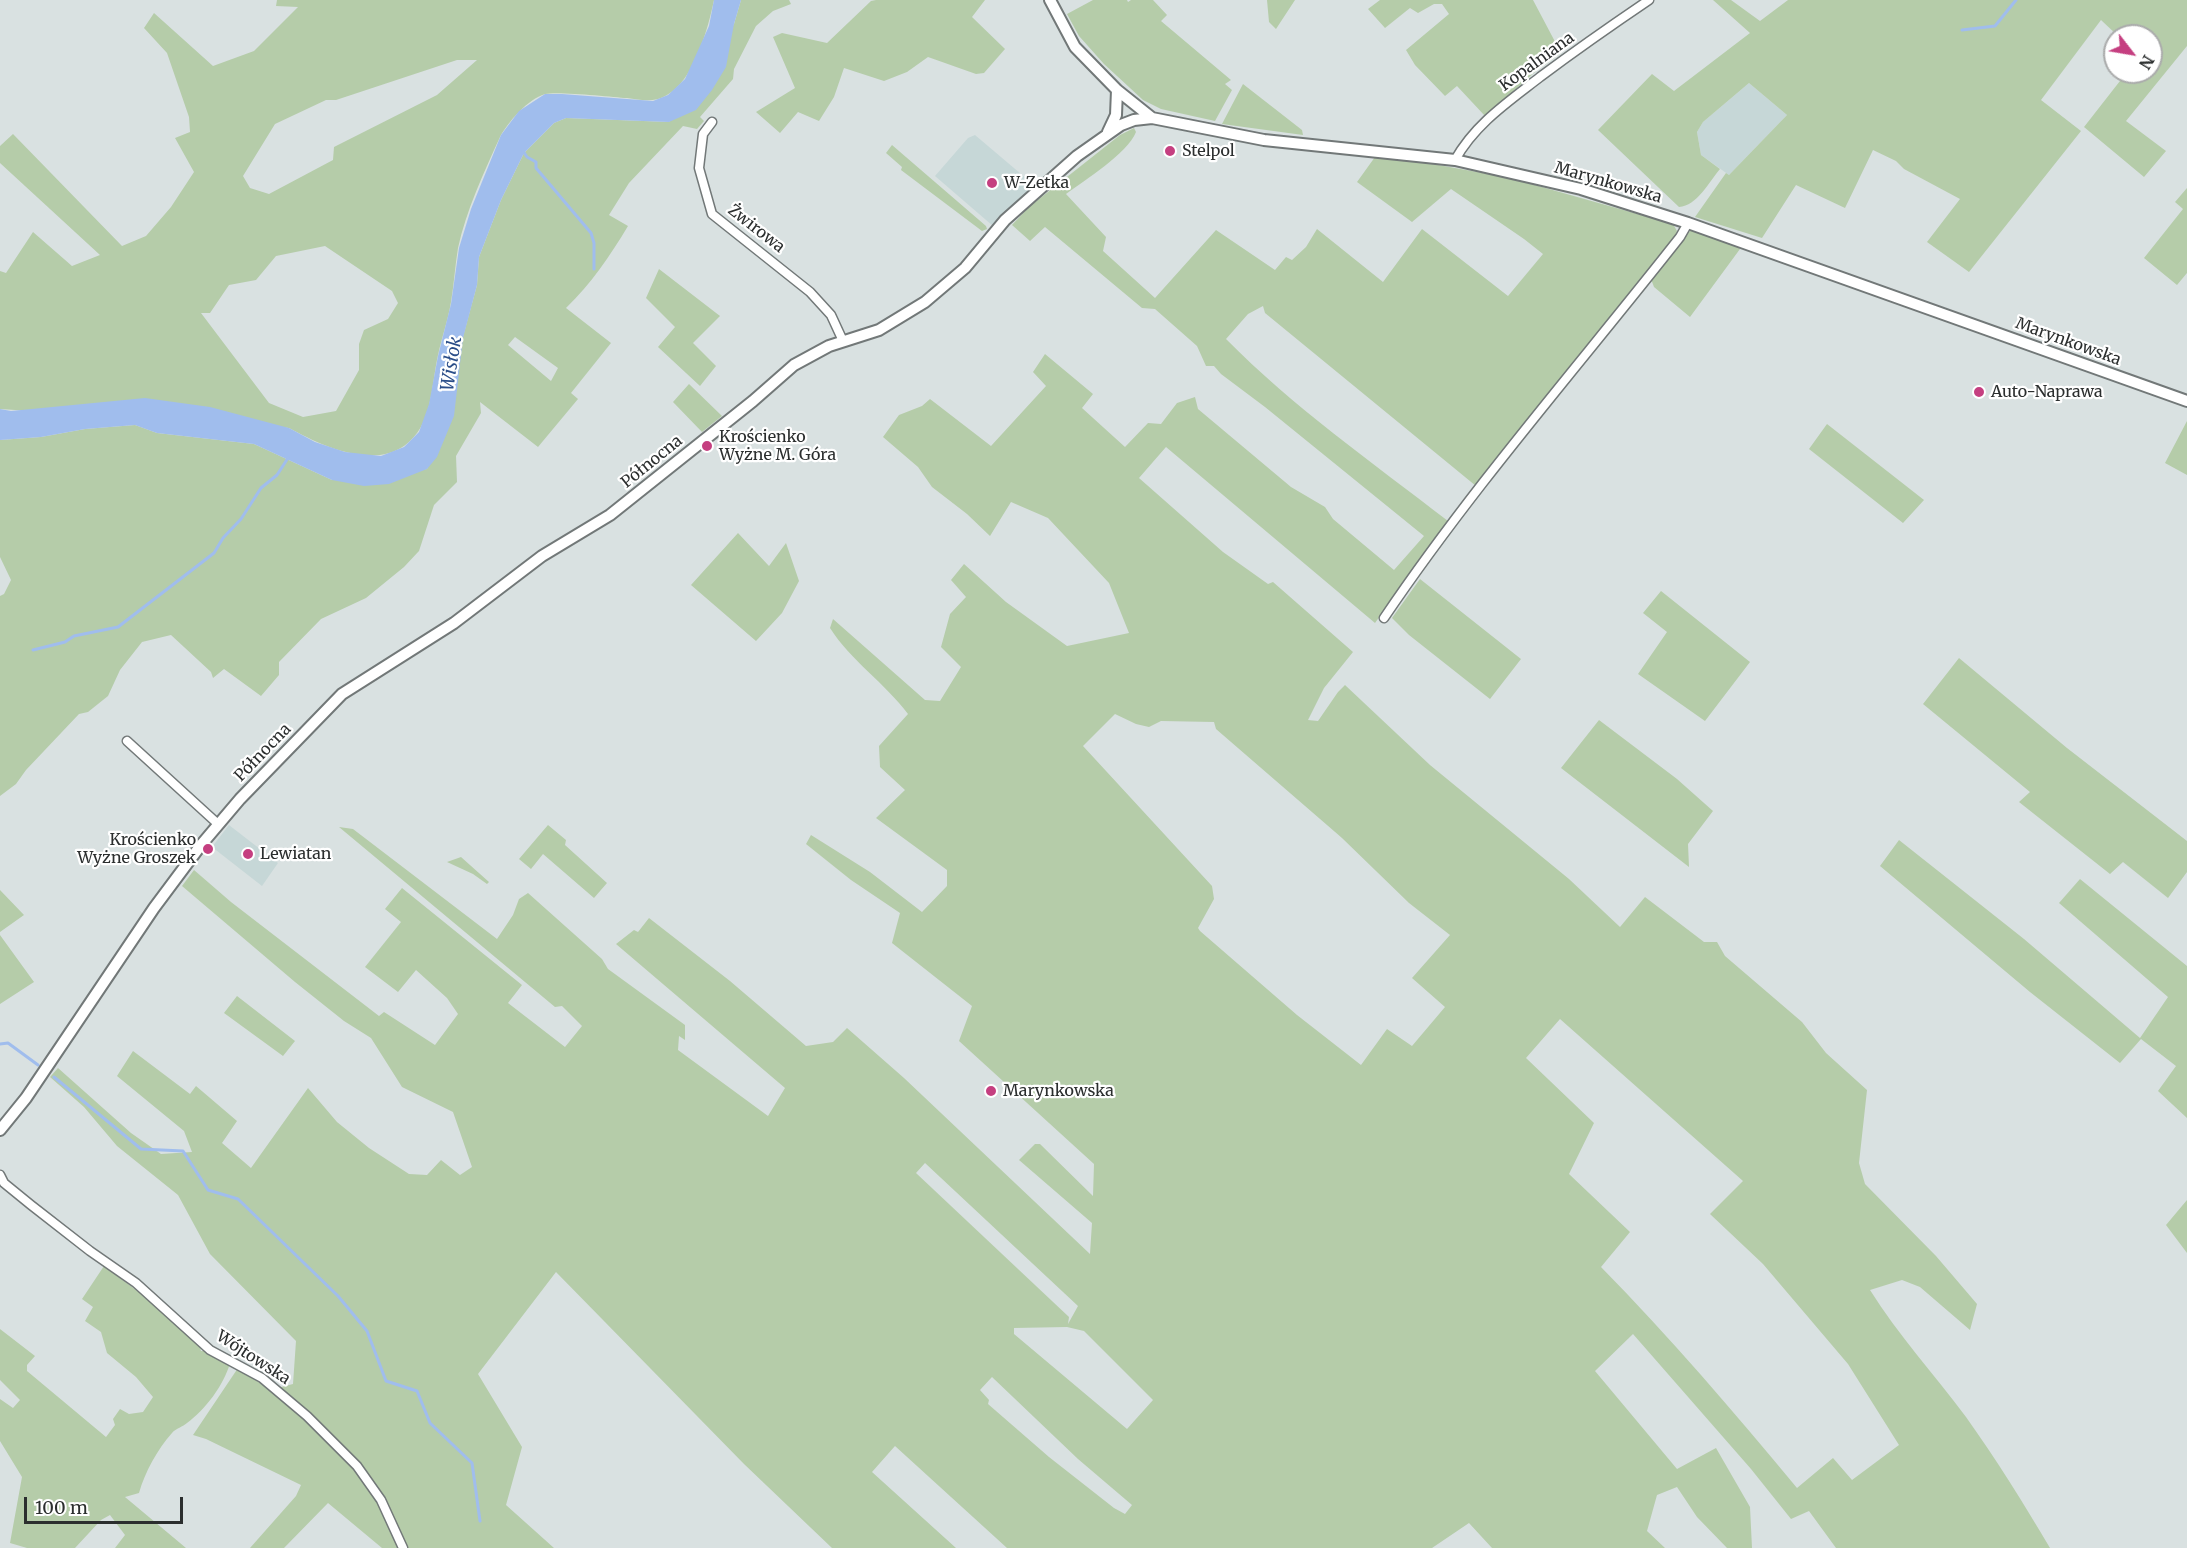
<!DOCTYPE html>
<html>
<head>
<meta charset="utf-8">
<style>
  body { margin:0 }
  #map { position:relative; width:2187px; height:1548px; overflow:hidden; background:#d9e1e1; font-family:Merriweather,serif }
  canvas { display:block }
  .north { position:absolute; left:2103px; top:24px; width:60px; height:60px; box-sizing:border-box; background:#fff; border:2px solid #aaabab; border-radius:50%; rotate:121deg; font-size:16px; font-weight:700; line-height:24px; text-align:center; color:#2b2e2e }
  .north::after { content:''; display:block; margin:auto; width:21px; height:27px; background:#c53f80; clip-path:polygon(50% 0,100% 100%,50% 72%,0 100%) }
  .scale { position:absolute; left:24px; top:1497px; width:159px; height:27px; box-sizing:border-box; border:3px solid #2b2e2e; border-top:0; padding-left:8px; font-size:18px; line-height:21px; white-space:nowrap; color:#2b2e2e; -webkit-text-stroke:4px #fff; paint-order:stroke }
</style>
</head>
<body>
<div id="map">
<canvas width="2187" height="1548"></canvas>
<div class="north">N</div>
<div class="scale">100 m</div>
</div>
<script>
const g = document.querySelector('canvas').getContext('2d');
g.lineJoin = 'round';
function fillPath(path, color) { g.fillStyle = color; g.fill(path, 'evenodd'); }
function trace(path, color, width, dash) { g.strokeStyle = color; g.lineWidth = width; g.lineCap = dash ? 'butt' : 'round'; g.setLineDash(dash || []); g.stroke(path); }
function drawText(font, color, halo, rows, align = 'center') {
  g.font = font + ' Merriweather,serif'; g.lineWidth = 4.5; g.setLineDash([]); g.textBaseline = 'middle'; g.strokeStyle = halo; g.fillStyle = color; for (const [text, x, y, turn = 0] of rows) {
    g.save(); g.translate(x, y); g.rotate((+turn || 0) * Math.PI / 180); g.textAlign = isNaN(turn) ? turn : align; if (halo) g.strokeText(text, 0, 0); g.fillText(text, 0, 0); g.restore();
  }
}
fillPath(new Path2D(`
  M1749 83 1787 115 1729 175 1701 155 1697 132 1703 122Z
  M975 135 1034 185 993 226 935 176 968 138Z
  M229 825 278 863 262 886 212 847Z`), '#c6d7d7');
fillPath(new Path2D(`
  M277 0H714C708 29 694 80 667 95 654 103 641 100 627 98 611 97 558 91 545 94 528 99 508 122 500 137 484 172 466 211 458 248 455 266 454 284 451 302 448 320 442 337 438 355 431 386 433 426 404 446 371 469 320 445 289 428L0 409V271L6 273 33 232 72 266 100 255 0 163V146L13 134 122 246 146 236 171 207 194 172 175 138 190 132 189 117 167 53 144 28 154 13 213 66 254 51 298 7 276 6ZM457 60H477L437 95 334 147 333 160 269 194 250 188 243 176 275 124 326 100H336ZM325 246 392 291 398 303 388 319 364 330 359 344V370L336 411 303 417 269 403 201 313H210L229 285 256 280 276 256Z
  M741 0H789L791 4 773 11 756 26 734 69 733 79 700 117 704 121 697 129 683 126 629 183 609 215 628 226C610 256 591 284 566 308L611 343 571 393 578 399 538 447 480 402 481 413 456 456 457 482 434 505 419 551 404 567 366 598 321 619 279 662V675L261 696 224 669 213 678 211 672 171 635 142 642 120 670 108 696 88 712 79 714 26 770 16 784 0 796V596L4 594 11 580 0 557V440L41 437 85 429 135 425 157 433 254 444 332 480 427 469 477 285 479 257 501 200 524 153 554 123 566 118 669 122 734 24ZM515 337 558 368 551 381 508 345Z
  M876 0H985L972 17 1005 49 984 73 976 74 928 57 907 72 884 81 844 68 834 97 819 121 798 112 780 133 756 112 795 88 773 37 782 33 827 43 871 1Z
  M1093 0H1127L1128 2 1131 0H1153L1167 15 1161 21 1231 80 1225 84 1232 90 1215 121 1161 109 1143 100 1104 64 1079 36 1067 14Z
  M1267 0H1295L1276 29 1269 22Z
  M1380 0H1533L1561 53 1535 72 1485 116 1457 86 1445 96 1415 65 1406 50 1449 14 1442 4H1434L1418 13 1410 8 1385 28 1368 9Z
  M1713 0H1731L1760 21 1788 0H2187V46L2126 121 2166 151 2144 177 2084 127 2127 72H2151V36H2118L2101 20 2041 100 2081 131 1969 272 1927 242 1960 199 1904 169 1896 161 1873 150 1845 208 1796 185 1762 238 1695 217 1726 173 1729 175 1787 115 1749 83 1703 122 1697 132 1701 155 1720 169C1709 182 1697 206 1679 207L1598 130 1652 74 1674 91 1750 33Z
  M1243 84 1302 130 1303 135 1222 124Z
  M1134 128 1136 132C1127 154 1085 180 1066 194L1106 237 1103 251 1155 298 1216 230 1275 270 1286 257 1292 260 1306 247 1317 229 1383 282 1422 229 1508 296 1543 254 1524 239 1451 189 1412 222 1357 182 1375 157 1433 164 1510 178 1673 224 1677 231 1675 237 1476 486 1265 313 1263 306 1248 314 1226 339C1293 407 1373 463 1448 521L1375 623 1166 447 1139 478 1223 552 1268 584 1273 582 1353 652 1324 688 1308 720 1318 721 1338 692 1345 685 1430 765 1569 879 1620 927 1645 897 1704 942H1717L1725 956 1802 1022 1826 1053 1867 1090 1859 1163 1865 1184 1936 1256 1977 1304 1970 1330 1920 1287 1902 1280 1870 1290C1898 1335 1934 1374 1966 1417 1996 1459 2024 1504 2050 1548H1836L1809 1511 1791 1519 1751 1469 1633 1334 1595 1371 1677 1469 1716 1448 1750 1507 1752 1548H1727L1697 1517 1677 1487 1657 1495 1647 1531 1665 1548H1492L1469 1523 1432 1548H1007L895 1446 872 1472 956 1548H832L744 1464 556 1272 478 1374 522 1447 506 1505 554 1548H382L328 1503 284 1548H250L296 1496 301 1485 206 1439 193 1435 238 1368 270 1390 293 1384 296 1341 210 1254 178 1195 117 1146 84 1107 50 1077 58 1068 131 1133 161 1154 192 1152 184 1131 117 1076 133 1051 190 1094 196 1086 237 1121 222 1143 251 1168 308 1088 337 1122 369 1148 409 1174 427 1175 441 1160 460 1175 472 1167 453 1112 402 1087 371 1038 344 1021 295 982 182 886 194 870 231 902 379 1016 384 1012 435 1045 458 1014 447 998 416 970 398 992 365 967 401 922 385 909 402 888 522 985 508 1003 565 1047 582 1026 562 1006 555 1007 339 827 353 829 497 939 513 915 519 899 528 893 602 959 608 969 685 1025V1040L679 1036 678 1050 768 1116 785 1088 616 944 634 930 638 932 649 918 730 981 806 1046 833 1042 847 1028 904 1078 1090 1254 1092 1223 1019 1160 1035 1144H1040L1093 1196 1094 1164 959 1041 972 1006 892 943 900 913 851 880 806 844 811 835 870 872 922 912 947 886V870L876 818 905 790 880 767 879 746 908 714C885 683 851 661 830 628L833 619 925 700 940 701 961 667 941 647 950 614 966 597 951 580 964 564 1006 602 1067 646 1129 633 1109 583 1048 518 1011 502 990 536 967 514 932 487 918 467 883 437 899 415 922 406 930 399 991 446 1046 386 1033 372 1045 354 1093 394 1082 408 1125 447 1148 423 1161 424 1177 403 1195 397 1198 409 1291 487 1325 507 1333 519 1394 570 1424 536 1265 407 1221 374 1214 366H1206L1197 346 1155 309 1142 308 1045 227 1030 241 1012 225 1029 207 1120 135ZM1115 714 1136 724 1149 727 1161 721 1214 722 1216 729 1342 838 1409 903 1450 935 1412 978 1445 1007 1412 1046 1387 1029 1361 1065 1297 1015 1200 931 1198 928 1214 899 1212 886 1083 746ZM1560 1019 1743 1181 1710 1214 1763 1264 1848 1364 1899 1445 1852 1480 1833 1458 1797 1488C1734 1412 1670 1337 1601 1267L1630 1232 1569 1174 1594 1123 1526 1058ZM925 1163 1078 1306 1068 1324 1069 1317 916 1173ZM1067 1327 1084 1331 1153 1400 1127 1429 1014 1334V1328ZM992 1377 1078 1459 1132 1505 1125 1514 1114 1508 1049 1457 988 1404 989 1400 980 1390Z
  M892 145 986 226 987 229 982 231 901 170 902 167 886 153Z
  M2187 188V273L2177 285 2144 258 2183 209 2175 202Z
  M1695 230 1738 247 1740 249 1690 317 1654 287 1651 279 1690 231Z
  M659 269 720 316 693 343 716 366 700 386 658 347 675 327 646 298Z
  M689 384 722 416 702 432 673 402Z
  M2187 421V475L2165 463Z
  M1827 424 1924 500 1903 523 1809 449Z
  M738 533 769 566 786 543 799 581 782 613 756 641 691 585Z
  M1420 579 1521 659 1490 699 1409 635 1392 618Z
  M1661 591 1750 662 1705 721 1638 674 1667 632 1643 613Z
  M1959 658 2067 748 2187 841V872L2168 898 2123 862 2110 874 2019 802 2030 792 1923 704Z
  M1599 720 1677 779 1713 811 1688 844 1689 867 1561 768Z
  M548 825 566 840 565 845 607 883 594 898 543 854 531 869 519 859Z
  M1899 840 2024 939 2140 1038 2168 997 2059 903 2080 879 2187 966V1118L2158 1091 2176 1066 2141 1039 2120 1063 2030 992 1880 866Z
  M461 857 489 882 487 884 473 874 447 862Z
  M0 890 24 915 0 932Z
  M0 935 34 982 0 1004Z
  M237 996 295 1041 283 1056 224 1013Z
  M2187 1200V1253L2166 1225Z
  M104 1266 140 1293 200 1347 201 1351H207L230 1363C224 1385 205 1410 187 1423 183 1427 176 1428 172 1433 157 1450 145 1472 139 1493L125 1497 186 1548H115L125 1535 110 1515 101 1520 75 1548H27L10 1543 22 1477 0 1441V1399L13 1408 20 1400 0 1380V1329L35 1356 27 1365V1371L106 1437 115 1425 113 1419 120 1409 129 1414 143 1412 153 1397 136 1377 107 1353 101 1332 85 1321 93 1307 82 1299Z`), '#b5cca9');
fillPath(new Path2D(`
  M714 0H741L734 24 726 67 712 90 696 110 669 122 566 118 554 123 524 153 501 200 479 257 477 285 463 338 454 416 437 457 427 469 389 484 364 486 332 480 254 444 157 433 135 425 85 429 41 437 0 440V409L11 411 145 398 210 407 289 428 315 442 345 452 381 456 404 447 419 432 429 404 438 356 451 304 459 248 471 209 501 135 519 111 545 94H562L653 101 668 95 685 79 709 26Z`), '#a0bded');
trace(new Path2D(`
  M1962 30 1995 26 2016 0
  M523 151 527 157 536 162V168L591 233 594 243V269
  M33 650 65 642 74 636 118 627 214 553 223 538 241 519 261 488 277 475 288 458
  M0 1044 8 1043 38 1065
  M54 1077 141 1149 183 1151 208 1190 238 1199 338 1296 367 1331 386 1381 417 1391 430 1423 472 1463 480 1521`), '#a0bded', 3);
const minor = new Path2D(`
  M712 122 703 134 699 168 712 214 810 292 831 315 843 341
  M1455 160C1475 124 1508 102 1540 77 1575 51 1612 25 1649 0
  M1384 618C1474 485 1581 363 1680 237L1688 223
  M127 741 218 824
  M0 1175 4 1183 31 1205 90 1251 136 1283 210 1350 262 1378 307 1416 357 1466 381 1500 403 1548`);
const tertiary = new Path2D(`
  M1050 0 1075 47 1117 90 1152 118 1264 140 1455 160 1581 189 1688 223 2187 401
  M1108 132 1116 115 1117 90
  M0 1130 26 1098 154 908 201 845 240 799 342 694 454 623 542 556 610 515 753 401 794 365 829 346 879 330 925 302 965 268 1005 220 1077 156 1121 125 1134 120 1152 118`);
trace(minor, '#727878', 11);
trace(tertiary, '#727878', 14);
trace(minor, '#fff', 8);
trace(tertiary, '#fff', 10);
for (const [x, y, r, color] of [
  [1170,151,6,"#c53f80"],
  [992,183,6,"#c53f80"],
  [1979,392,6,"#c53f80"],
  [707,446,6,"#c53f80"],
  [208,849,6,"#c53f80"],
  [248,854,6,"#c53f80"],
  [991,1091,6,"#c53f80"]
]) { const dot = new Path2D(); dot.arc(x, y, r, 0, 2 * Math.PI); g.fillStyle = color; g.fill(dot); trace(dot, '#fff', 2); }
drawText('16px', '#2b2e2e', '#fff', [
  ["Kopalniana",1537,62,-36],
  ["Marynkowska",1608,183,16],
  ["Żwirowa",756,229,38],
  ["Marynkowska",2068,342,20],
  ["Północna",652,462,-39],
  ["Północna",263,753,-46],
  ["Wójtowska",253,1358,33]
]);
drawText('16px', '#2b2e2e', '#fff', [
  ["Stelpol",1182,151],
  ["W-Zetka",1004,183],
  ["Auto-Naprawa",1991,392],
  ["Krościenko",719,437],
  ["Wyżne M. Góra",719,455],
  ["Krościenko",196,840,"right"],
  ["Wyżne Groszek",196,858,"right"],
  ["Lewiatan",260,854],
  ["Marynkowska",1003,1091]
], 'left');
drawText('italic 18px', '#2b4e89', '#fff', [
  ["Wisłok",452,364,-81]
]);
</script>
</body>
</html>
